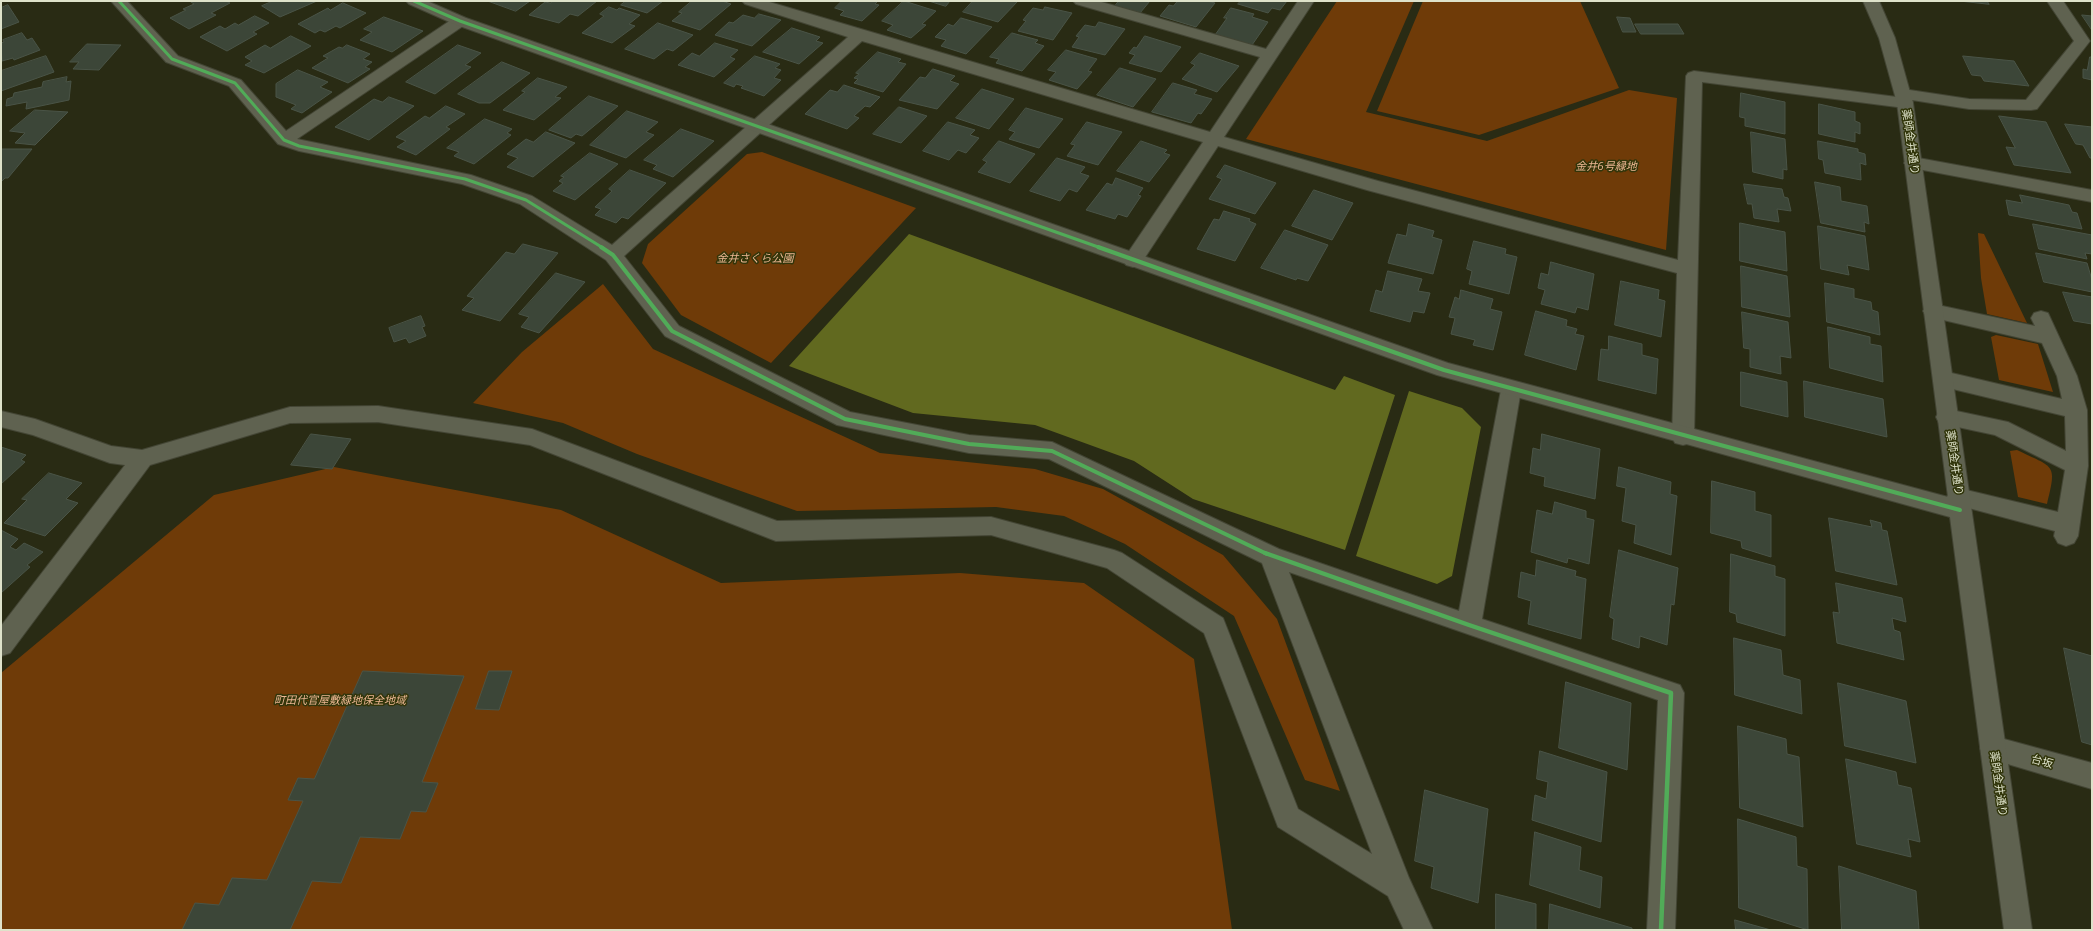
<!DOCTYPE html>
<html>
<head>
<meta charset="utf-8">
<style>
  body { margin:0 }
  #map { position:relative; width:2093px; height:931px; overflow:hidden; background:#292b14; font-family:Bitter,serif }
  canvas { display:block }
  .frame { position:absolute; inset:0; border:2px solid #dee2ca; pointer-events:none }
</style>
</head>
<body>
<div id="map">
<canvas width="2093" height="931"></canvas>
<div class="frame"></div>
</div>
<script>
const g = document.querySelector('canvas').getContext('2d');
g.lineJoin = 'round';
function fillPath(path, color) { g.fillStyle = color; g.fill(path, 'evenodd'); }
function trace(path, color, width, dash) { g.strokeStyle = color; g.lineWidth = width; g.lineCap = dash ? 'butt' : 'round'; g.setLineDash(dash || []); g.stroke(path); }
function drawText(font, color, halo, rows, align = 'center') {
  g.font = font + ' Bitter,"Noto Sans JP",serif'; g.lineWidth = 3; g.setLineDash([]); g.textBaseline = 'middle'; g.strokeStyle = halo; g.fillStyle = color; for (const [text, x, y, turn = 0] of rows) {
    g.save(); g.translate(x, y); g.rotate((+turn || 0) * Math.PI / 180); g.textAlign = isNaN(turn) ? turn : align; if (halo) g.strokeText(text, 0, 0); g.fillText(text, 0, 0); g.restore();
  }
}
fillPath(new Path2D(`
  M1337 1H1414L1366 112 1487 141 1629 90 1677 98 1666 250 1246 139Z
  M1423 1H1580L1619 88 1479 135 1377 111Z
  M762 152 916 208 771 363 681 315 642 263 648 244 747 154Z
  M1978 233 1984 234 2027 323 1987 314 1981 278Z
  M603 284 653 349 880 453 1035 469 1103 489 1223 555 1277 619 1340 791 1305 780 1234 616 1125 544 1064 516 996 507 797 511 637 454 563 423 473 403 522 352Z
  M1996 335 2038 344 2053 392 1999 380 1991 337Z
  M2017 450C2053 468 2058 462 2047 504L2018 497 2010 451Z
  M334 467 561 510 721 583 960 573 1084 583 1194 659 1232 930H1V673L214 495Z`), '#6f3b08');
fillPath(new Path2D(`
  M909 234 1335 390 1344 376 1395 395 1345 550 1193 499 1134 461 1035 425 913 413 789 366Z
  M1409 391 1462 408 1481 427 1452 576 1437 584 1356 556Z`), '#61691f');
const building = new Path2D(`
  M193 1H226L230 3 211 13 216 15 189 29 170 18 186 10 183 9 194 4 191 2Z
  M273 1H317L280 17 262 6Z
  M488 1H530L516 11Z
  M553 1H597L578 16 570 14 559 23 529 15 545 2 550 3Z
  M626 1H663L647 13 621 5Z
  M692 1H722L731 4 700 30 672 21 682 13 679 12Z
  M842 1H878L875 4 879 5 862 21 840 15 844 11 835 8Z
  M904 1 936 11 922 24 926 25 911 38 887 30 893 25 882 21Z
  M929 1H950L946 6Z
  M973 1H1018L998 22 963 12Z
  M1119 1H1150L1140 13 1115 6Z
  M1178 1H1207L1215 3 1196 27 1160 16 1169 5 1173 6Z
  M1241 1H1287L1280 10 1272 8 1268 13 1238 4Z
  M1960 1H1987L1989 4Z
  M343 3 366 13 340 28 336 26 325 32 320 30 315 33 298 24 328 8 330 10Z
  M8 5 19 22 1 29V8Z
  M609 7 617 10 619 8 640 15 629 24 635 26 612 43 582 33 604 16 600 14Z
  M1045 7 1072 13 1053 40 1018 31 1026 21 1023 20 1033 8 1043 10Z
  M1231 8 1254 14 1252 17 1268 22 1252 45 1215 35 1227 18H1224Z
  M759 14 781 20 752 46 715 35 729 22 733 23 743 15 754 18Z
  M2082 15 2092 16V30Z
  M255 16 269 23 253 32 257 34 227 51 200 37 220 26 225 29 235 23 238 25Z
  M384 17 423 31 392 52 360 40 372 32 364 29Z
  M1617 17 1630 18 1636 32H1623Z
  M961 18 992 27 966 54 941 46 946 40 935 37 948 24 953 26Z
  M1099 22 1125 29 1105 55 1072 47 1079 37 1076 36 1085 25 1095 27Z
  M658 23 693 35 673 51 667 49 654 59 625 49Z
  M1635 24H1678L1684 34H1641Z
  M792 28 820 37 816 41 823 43 799 64 763 52Z
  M22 33 27 40 32 38 40 50 14 60 13 58 2 61 1 43 4 42 3 40Z
  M1012 33 1038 40 1035 43 1044 46 1022 71 996 63 999 59 990 57Z
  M291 36 311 46 264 73 245 65 252 61 245 57 265 45 270 48Z
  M1145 36 1181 47 1161 72 1129 63 1135 55 1129 53 1134 47 1136 48Z
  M715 43 738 50 730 57 735 59 714 77 678 65 692 53 699 56Z
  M87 44 121 45 99 70 73 69 79 62H70Z
  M347 45 370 54 363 59 372 62 365 67 370 69 348 83 312 68 328 58 323 56 339 47 342 48Z
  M458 45 481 53 465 65 471 67 435 94 406 82Z
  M1066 50 1097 59 1088 71 1092 72 1077 89 1049 80 1056 72 1048 70Z
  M878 52 901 59 898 62 906 64 883 92 854 83 858 79 854 78 859 74 856 73Z
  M1200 53 1239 66 1217 92 1182 79 1195 65 1191 63Z
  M46 56 54 72 1 91V71Z
  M755 56 780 64 775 68 781 70 774 78 781 80 764 96 741 88 743 86 736 84 734 87 724 83Z
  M1963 56 2014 61 2029 86 1984 81 1981 76 1972 75Z
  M2090 57H2092V80L2083 78V69L2087 70Z
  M502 62 530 73 490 103H479L458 94Z
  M1120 68 1156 79 1133 107 1097 95Z
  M933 69 955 76 950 81 959 84 937 109 899 100 920 77 925 78Z
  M298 70 328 82 320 87 332 92 302 113 291 109 296 105 276 97V84Z
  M67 77 66 82 71 81 69 100 26 109 27 102 6 106 7 99 13 97 14 93 42 87 43 82Z
  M538 78 567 87 555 97 561 98 534 120 503 110 525 92 522 91Z
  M1173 83 1197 90 1194 94 1212 99 1201 114 1198 113 1191 123 1152 112Z
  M844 85 880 97 870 107 865 106 854 116 859 118 847 129 805 114 830 90 837 92Z
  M982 89 1014 99 989 129 956 118Z
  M1741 93 1785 102V134L1745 126V118L1740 117Z
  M589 96 618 106 582 136 576 134 571 138 549 130Z
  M389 97 414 106 369 140 335 127 374 99 382 102Z
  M1819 104 1855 112V121L1860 123V134L1855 132V142L1819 134Z
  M446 106 465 114 446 127 450 129 416 155 397 147 406 141 396 137 425 116 429 118Z
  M899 107 927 116 901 143 873 134Z
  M1026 108 1063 119 1039 148 1009 139 1015 132 1009 130Z
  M35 110 68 112 35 145 15 143 25 133 10 131Z
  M627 111 658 122 646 132 654 135 626 158 590 145Z
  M1999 116 2046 122 2071 173 2014 165 2006 147 2015 148Z
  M485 119 512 129 507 133 511 135 474 164 454 156 459 152 447 148Z
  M948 122 975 130 970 135 979 138 966 153 958 150 949 160 923 151Z
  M1087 122 1122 132 1098 165 1067 156 1075 145 1071 144Z
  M2065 124 2092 127V158H2090L2083 145 2076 144Z
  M681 129 714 141 673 177 653 169 657 165 644 160Z
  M546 132 575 143 533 177 507 167 518 158 507 154 526 139 533 142Z
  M1751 132 1785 139 1787 170 1783 169V179L1753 172Z
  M999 141 1035 154 1010 183 978 172 987 162 983 160Z
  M1141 141 1167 150 1164 153 1170 155 1149 182 1117 171Z
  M1818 141 1858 149V152L1865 154 1866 165 1860 163 1861 180 1825 173 1823 160 1819 159Z
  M1 149H32L8 178H5L1 182Z
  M590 153 618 164 575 200 553 191 563 183 559 181 564 177 561 176Z
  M1057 158 1085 167 1080 173 1089 176 1077 192 1069 189 1060 201 1030 191Z
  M1225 165 1276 183 1255 214 1209 199 1222 179 1217 177Z
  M630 170 666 183 628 219 622 217 616 223 595 215 601 209 595 207 612 191 609 189Z
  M1116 178 1143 188 1138 195 1141 196 1127 217 1118 214 1115 219 1086 210 1107 183 1112 185Z
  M1815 182 1840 187 1841 201 1867 206 1869 224 1864 222 1865 232 1821 223Z
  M1744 184 1782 189 1784 197 1788 198 1791 211 1777 209 1779 222 1754 218 1752 204H1748Z
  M1314 190 1353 203 1332 240 1292 226Z
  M2020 195 2069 205 2072 212 2077 213 2082 229 2009 215 2006 200 2022 203Z
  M1224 211 1250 219 1249 221 1256 224 1235 261 1197 249 1214 219 1219 220Z
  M1740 223 1785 232 1787 271 1740 261Z
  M1409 224 1434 231 1432 237 1442 240 1433 274 1388 263 1397 234 1406 236Z
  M2033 224 2092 235V254L2085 253 2087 259 2039 249Z
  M1818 226 1865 236 1869 270 1847 265 1849 275 1821 269Z
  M1285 230 1328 245 1308 281 1297 278 1296 280 1261 268Z
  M1474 241 1506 249 1505 254 1517 257 1509 294 1469 284 1472 271 1467 269Z
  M523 244 558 253 500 321 462 310 474 298 467 296 506 252 514 254Z
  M2036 253 2087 263 2092 280V292L2044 282Z
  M1551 262 1594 274 1588 310 1577 307 1575 313 1541 304 1545 290 1538 288 1541 273 1548 275Z
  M1741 266 1787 276 1790 317 1742 307Z
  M1388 271 1422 279 1418 291 1430 293 1424 313 1413 311 1410 322 1370 311 1376 290 1382 292Z
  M556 273 585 282 539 333 521 327 529 317 519 314Z
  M1621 281 1659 290 1658 299 1665 301 1661 337 1615 325Z
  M1825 283 1854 289V298L1871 302 1872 310 1878 312 1880 335 1827 322Z
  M1461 290 1493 299 1490 309 1502 312 1493 350 1473 345 1475 340 1451 334 1455 318 1449 317 1455 297 1459 299Z
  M2063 292 2092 297V324L2074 321Z
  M1536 311 1567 320 1566 326 1577 329 1575 334 1584 336 1576 370 1525 355Z
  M1742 312 1788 322 1791 358 1780 356 1781 374 1750 367V349L1744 348Z
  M421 316 425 326 422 327 426 336 409 343 406 338 394 342 389 328Z
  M1828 327 1870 337V344L1881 346 1883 382 1830 368Z
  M1609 336 1642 344V355L1658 359 1656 394 1598 380 1601 349 1608 350Z
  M1741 372 1787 382 1788 417 1741 406Z
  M1804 381 1883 399 1887 437 1805 417Z
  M311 434 351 439 332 469 291 465Z
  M1542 434 1600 449 1595 499 1544 486 1545 477 1530 473 1533 448 1540 450Z
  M1 447 26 455 21 460 25 462 1 484Z
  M1619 467 1671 482 1670 494 1677 496 1671 555 1634 543 1636 525 1622 521 1626 488 1617 486Z
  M49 473 82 483 66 499 78 503 45 536 4 523 27 500 22 499Z
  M1712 481 1755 492V511L1771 515V557L1742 548 1741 541 1711 533Z
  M1555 502 1586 511V518L1594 520 1589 564 1568 558 1567 563 1531 552 1537 510 1552 514Z
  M1829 518 1872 527 1870 520 1881 523 1882 530 1887 531 1897 585 1836 571Z
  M1 530 18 539 10 547 16 550 24 543 43 552 27 565 30 567 1 593Z
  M1619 550 1678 568 1674 605 1671 604 1667 645 1640 636 1639 648 1612 639 1614 619 1610 617Z
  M1731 554 1775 566V576L1785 579V636L1737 622 1736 614 1730 612Z
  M1537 560 1576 571 1575 576 1586 579 1581 639 1528 624 1531 601 1518 597 1521 572 1535 576Z
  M1836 583 1902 598 1906 622 1892 618 1894 630 1900 632 1904 660 1837 643 1833 612 1839 613Z
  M1734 638 1781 650 1783 675 1800 680 1802 714 1735 695Z
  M2064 648 2092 656V745L2082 742Z
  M363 671 464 676 422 782 438 783 426 812 411 811 400 839 360 837 341 883 312 881 290 930H182L195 903 219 905 232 878 267 880 303 801 288 800 298 778 314 779Z
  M489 671H512L499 710 476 709Z
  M1566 682 1631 703 1627 770 1559 748Z
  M1838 683 1906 701 1916 763 1845 746Z
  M1738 726 1786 739 1787 754 1799 757 1803 827 1740 808Z
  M1540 751 1607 772 1601 842 1532 820 1535 795 1546 799 1548 782 1537 779Z
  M1846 759 1896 772 1898 785 1911 788 1920 842 1908 839 1911 857 1857 844Z
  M1425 790 1488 809 1478 903 1431 888 1434 867 1415 861Z
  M1738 819 1796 837 1797 866 1807 869 1808 930 1739 908Z
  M1535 832 1581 847 1579 870 1602 877 1600 908 1530 885Z
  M1839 866 1916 891 1919 930H1842Z
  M1496 894 1536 904V930H1496Z
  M1550 904 1632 928V930H1549Z
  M1735 920 1771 930H1736Z`);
fillPath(building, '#3c4638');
trace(building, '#4a5447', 1);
const lane = new Path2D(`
  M1933 304 2035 326 2031 318 2034 313 2041 311 2048 313 2077 376 2087 410 2088 466 2078 536 2074 543 2066 546 2058 543 2054 536 2055 531 1950 503 1947 497 1950 491 1958 488 2058 512 2065 470 1995 435 1939 423 1936 417 1939 411 1947 409 2008 422 2066 451 2065 416 1936 385 1933 379 1936 373 1943 371 2062 399 2057 376 2042 343 1926 316 1923 311 1926 306Z`);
const street = new Path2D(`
  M111 1H127L178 56 241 80 286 131 454 18H466L468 21 466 24 297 139 471 175 532 196 612 245 848 37 745 4 742 1H766L1210 132 1260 57 1076 4 1073 1H1098L1266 49 1298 1H1314L1224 137 1378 181 1678 260 1686 76 1688 73 1694 71 1897 97 1895 94 1897 90 1903 89 1969 99 2026 100 2074 41 2047 1H2063L2090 41 2037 109 2031 110 1969 109 1912 100 1913 103 1911 107 1905 108 1702 82 1694 437 1691 443 1683 445 1675 443 1672 437 1677 273 1367 190 1218 146 1140 265 1133 267 1126 265 1123 260 1203 142 862 41 624 256 679 326 850 412 969 435 1052 442 1279 549 1459 611 1501 390 1504 384 1511 382 1518 384 1521 390 1482 619 1680 685 1684 693 1675 930H1647L1658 700 1289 572 1409 878 1433 930H1404L1388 896 1278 827 1204 633 1107 568 991 535 776 541 530 445 378 422 290 423 150 465 10 653 1 656V626L125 465 110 463 33 435 1 427V411L35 419 111 446 142 450 290 407 378 406 532 429 777 521 991 517 1114 550 1122 553 1223 618 1298 809 1372 854 1262 563 1049 459 969 453 837 425 665 336 606 260 520 204 462 184 299 151 278 144 229 86 166 62Z
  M1913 157 2092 190V202L1907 167 1904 163 1907 159Z
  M1993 736 2092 763V789L1984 757 1980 748 1984 739Z`);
const secondary = new Path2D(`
  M406 1H427L466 18 1448 363 1948 497 1897 103 1879 38 1863 1H1879L1895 38 1913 103 2032 930H2004L1950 517 1437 375 454 24 409 4Z`);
trace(lane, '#434534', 2);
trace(street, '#434534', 2);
trace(secondary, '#434534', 2);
fillPath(lane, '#5f6250');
fillPath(street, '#5f6250');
fillPath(secondary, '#5f6250');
trace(new Path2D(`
  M119 1 172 59 235 83 284 140 299 146 465 179 526 200 603 248
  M414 1 460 21 1101 248`), '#51ab58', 3);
trace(new Path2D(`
  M601 247 613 255 672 331 845 419 969 444 1052 451 1267 554
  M1098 247 1444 370 1960 510`), '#51ab58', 4);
trace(new Path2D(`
  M1265 553 1469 625 1671 693 1661 930`), '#51ab58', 4.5);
drawText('11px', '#dee2ca', '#31350a', [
  ["薬師金井通り",1910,142,82],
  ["薬師金井通り",1954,463,82],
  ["台坂",2042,762,16],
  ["薬師金井通り",1998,784,82]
]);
drawText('italic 11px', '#edb793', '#31350a', [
  ["金井6号緑地",1606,167],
  ["金井さくら公園",755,259],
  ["町田代官屋敷緑地保全地域",340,701]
]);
</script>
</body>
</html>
